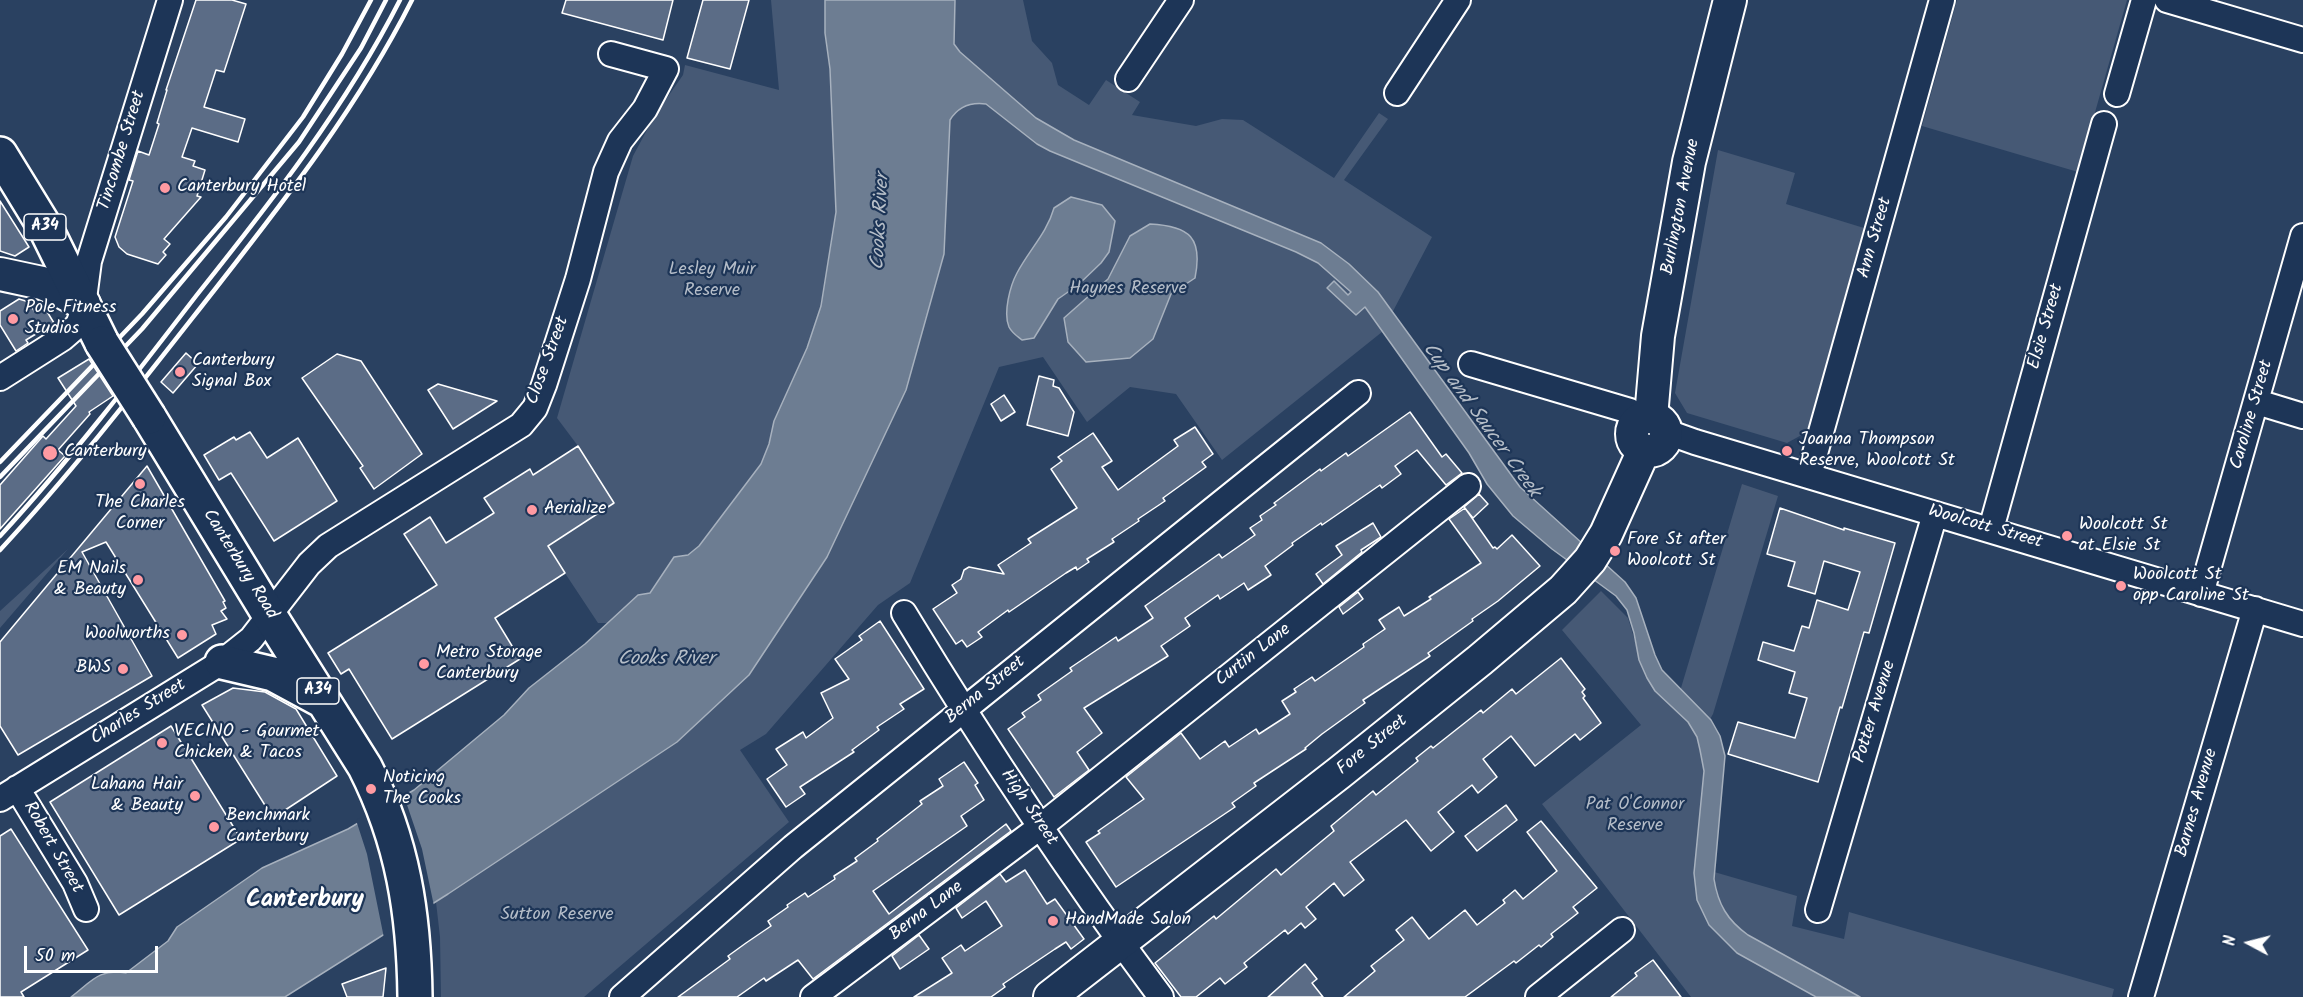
<!DOCTYPE html>
<html>
<head>
<meta charset="utf-8">
<style>
  body { margin:0 }
  #map { position:relative; width:2303px; height:997px; overflow:hidden; background:#2a4161; font-family:Kalam,sans-serif }
  canvas { display:block }
  .north { position:absolute; left:2219px; top:913px; width:60px; height:60px; -webkit-text-stroke:4px #1d3557; paint-order:stroke; rotate:277deg; font-size:16px; font-weight:700; line-height:24px; text-align:center; color:#fff }
  .north::after { content:''; display:block; margin:auto; width:21px; height:27px; background:#fff; clip-path:polygon(50% 0,100% 100%,50% 72%,0 100%) }
  .scale { position:absolute; left:24px; top:946px; width:134px; height:27px; box-sizing:border-box; border:3px solid #fff; border-top:0; padding-left:8px; font-size:18px; line-height:21px; white-space:nowrap; color:#fff; -webkit-text-stroke:4px #1d3557; paint-order:stroke }
</style>
</head>
<body>
<div id="map">
<canvas width="2303" height="997"></canvas>
<div class="north">N</div>
<div class="scale">50 m</div>
</div>
<script>
const g = document.querySelector('canvas').getContext('2d');
g.lineJoin = 'round';
function fillPath(path, color) { g.fillStyle = color; g.fill(path, 'evenodd'); }
function trace(path, color, width, dash) { g.strokeStyle = color; g.lineWidth = width; g.lineCap = dash ? 'butt' : 'round'; g.setLineDash(dash || []); g.stroke(path); }
function drawText(font, color, halo, rows, align = 'center') {
  g.font = font + ' Kalam,sans-serif'; g.lineWidth = 4.5; g.setLineDash([]); g.textBaseline = 'middle'; g.strokeStyle = halo; g.fillStyle = color; for (const [text, x, y, turn = 0] of rows) {
    g.save(); g.translate(x, y); g.rotate((+turn || 0) * Math.PI / 180); g.textAlign = isNaN(turn) ? turn : align; if (halo) g.strokeText(text, 0, 0); g.fillText(text, 0, 0); g.restore();
  }
}
fillPath(new Path2D(`
  M771 0H825V33L830 69 836 212 821 306 807 348 774 421 769 444 761 464 699 546 688 555 674 557 650 593 638 595 610 623H598L547 546 614 503 578 446 557 418 633 156 655 115 683 75 685 65 779 90Z
  M955 0H1023L1032 41 1052 63 1058 85 1089 105 1106 80 1140 102 1132 115 1196 126 1222 119 1243 120 1334 178 1379 113 1388 119 1344 180 1432 237 1382 332 1222 460 1176 394 1130 387 1087 422 1043 357 999 367 910 583 878 605 766 734 740 750 789 822 584 997H441L440 937 436 902 448 894 906 390 944 254Z
  M1957 0H2127L2078 172 1922 126Z
  M1718 150 1795 173 1786 204 1864 228 1807 432 1787 443 1687 413 1675 393Z
  M1742 484 1778 496 1713 714 1700 737 1707 770 1697 867 1797 896 1792 926 1844 939 1849 912 2114 989 2112 997H1691L1542 804 1641 725 1562 630 1601 591 1628 618 1641 661 1675 708Z
  M68 549 0 628V611Z`), '#465975');
const water = new Path2D(`
  M825 0H955L954 44 960 52 1036 118 1074 140 1321 243 1349 264 1378 292 1520 487 1625 582 1636 598 1655 655 1662 670 1711 720 1720 736 1725 756 1714 879C1718 904 1727 920 1748 935L1860 997H1816L1737 953 1709 925 1697 900 1694 873 1704 771 1700 750 1697 737 1688 722 1655 691 1647 678 1639 660 1634 633 1627 610 1616 596 1552 549 1513 516 1487 484 1469 453 1365 307 1356 315 1327 288 1334 281 1348 295 1351 292 1318 263 1296 252 1050 151 1037 144 986 104C971 102 958 107 950 120L944 254 906 390 827 557 749 675 677 742 448 894 285 997H71C91 982 99 968 126 973L168 941 177 927 262 868 348 829 414 790 504 715 529 688 585 644 638 595 650 593 674 557 688 555 699 546 761 464 769 444 774 421 807 348 821 306 836 212 830 69 825 33Z
  M1071 197 1102 205 1115 221 1109 252 1101 263 1078 285 1058 299 1034 338 1022 340C1017 336 1012 333 1009 327 1003 313 1010 286 1017 273 1029 250 1047 233 1054 208Z
  M1150 224C1190 226 1203 238 1195 278L1171 294 1153 339 1130 358 1086 362 1068 342 1064 318 1108 279 1130 236Z`);
fillPath(water, '#6d7d92');
trace(water, '#a7b1be', 1.5);
fillPath(new Path2D(`
  M403 793 422 849 434 906 384 938 367 854 356 820Z`), '#2a4161');
const building = new Path2D(`
  M196 0H232L246 4 224 72 216 70 204 107 245 119 238 142 192 128 182 157 195 161 193 166 205 170 197 196 201 197 164 239 170 244 163 252 166 255 158 264 127 254 119 247 115 237 133 181 129 180 138 151 149 155 159 124 157 123 167 90H166Z
  M566 0H673L663 40 562 13Z
  M703 0H749L730 69 687 58Z
  M0 201 29 247 15 256 0 251Z
  M19 299 29 302 34 311 43 305 54 323 26 340 28 343 16 351 0 325V311Z
  M186 353 198 364 173 393 161 382Z
  M337 354 361 361 422 454 374 489 360 468 363 466 302 378Z
  M89 359 113 396 89 412 90 414 58 450 65 456 0 529V485L43 436 46 439 76 406 58 378Z
  M1039 376 1054 380 1053 386 1059 388 1074 412 1068 436 1027 425Z
  M438 384 497 401 453 429 428 390Z
  M1004 395 1015 412 1001 421 991 404Z
  M1410 412 1442 457 1446 454 1462 473 1446 485 1417 450 1395 466 1401 474 1382 488 1380 485 1322 525 1321 523 1292 543 1293 545 1265 566 1271 575 1248 590 1244 583 1220 599 1218 595 1185 618 1190 626 1161 646 1168 656 1084 708 1102 733 1077 752 1089 770 1054 797 1008 729 1025 717 1022 713 1041 700 1038 695 1072 671 1070 668 1116 637 1118 641 1153 618 1145 606 1219 554 1222 558 1255 535 1250 528 1262 520 1260 516 1276 505 1274 503 1320 469 1321 471 1346 453 1348 456Z
  M1195 427 1213 454 1202 462 1206 467 1163 498 1165 501 1138 519 1139 521 1112 539 1114 542 1087 559 1089 562 1077 570 1076 567 1066 573 1009 612 1008 610 978 632 982 637 967 647 962 640 956 644 933 609 957 593 952 585 961 579 964 570 969 567 1004 574 998 565 1031 543 1028 539 1077 508 1051 469 1062 461 1058 457 1093 433 1112 461 1102 467 1118 490 1178 446 1174 440Z
  M250 432 267 458 298 438 337 501 274 541 231 473 219 480 204 455 234 437 236 440Z
  M578 446 614 503 548 546 565 573 495 618 520 659 392 739 349 669 341 674 328 653 437 585 404 534 430 517 446 543 494 513 484 498 530 469 533 475Z
  M147 466 225 601 223 602 226 608 221 611 227 619 212 625 216 634 178 658 106 542 82 552 152 676 18 755 0 726V642Z
  M1479 494 1488 504 1473 518 1464 507Z
  M1465 508 1493 548 1495 547 1497 549 1512 535 1540 566 1498 601 1472 619 1473 621 1428 653 1430 656 1363 700 1365 703 1322 734 1305 748 1306 749 1254 783 1256 786 1232 803 1235 807 1116 887 1086 842 1100 833 1098 831 1144 799 1126 777 1181 733 1200 759 1225 741 1229 747 1256 729 1259 734 1290 714 1282 701 1296 692 1294 689 1312 677 1315 681 1364 647 1363 644 1385 629 1379 620 1399 607 1404 616 1431 599 1429 597 1481 563 1449 519Z
  M1780 508 1844 530V528L1895 543 1869 633 1864 632 1842 708 1840 707 1818 782 1728 754 1738 722 1795 738 1807 698 1789 693 1795 672 1758 660 1763 642 1794 651 1802 626 1809 628 1817 600 1848 610 1860 572 1824 561 1815 594 1788 586 1795 562 1767 554Z
  M1373 523 1381 537 1361 550 1362 552 1323 584 1316 574 1342 555 1336 546Z
  M1358 592 1363 599 1343 614 1339 607Z
  M880 621 924 689 900 704 904 709 877 727 879 730 852 750 854 752 800 787 805 794 786 807 767 779 787 765 776 749 803 732 806 738 833 718 821 693 849 679 835 659 862 640 859 636Z
  M1561 658 1585 689 1582 692 1585 696 1583 698 1601 723 1580 740 1575 734 1535 766 1511 736 1483 759 1497 777 1478 793 1472 785 1438 812 1454 832 1431 851 1406 820 1350 862 1364 880 1344 896 1334 883 1306 907 1316 919 1305 928 1301 923 1288 934 1285 930 1244 963 1247 967 1225 984 1220 978 1196 997H1181L1155 963 1214 916 1216 919 1276 869 1281 875 1334 831 1331 826 1373 791 1376 795 1418 761 1416 758 1431 746 1433 748 1481 710 1483 713 1512 689 1516 694Z
  M233 688 265 692 296 709 337 776 273 818 202 705Z
  M171 726 241 839 119 915 50 802Z
  M964 762 978 783 975 785 984 800 961 816 967 826 873 891 889 914 1006 824 1011 831 813 979 798 960 766 981 764 978 737 997H678L730 959 728 956 746 943 771 926 768 921 788 907 787 905 805 893 808 897 835 879 834 876 857 861 855 858 878 841 877 839 922 804 920 801 943 786 939 779Z
  M1506 805 1517 820 1477 851 1465 836Z
  M1541 821 1597 888 1573 907 1578 913 1551 934 1553 937 1541 947 1539 945 1516 963 1514 961 1465 997H1344L1375 971 1371 966 1404 940 1396 930 1412 917 1429 939 1465 910 1477 925 1505 903 1503 900 1515 890 1523 899 1557 871 1527 832Z
  M11 829 88 950 21 992 24 997H0V836Z
  M1025 870 1047 904 1055 899 1084 939 1071 949 1066 942 1055 949 1003 984 1005 987 991 997H914L952 973 942 958 961 945 965 951 1002 926 986 901 962 918 956 908 1000 874 1006 882Z
  M919 935 929 949 900 969 892 956Z
  M1653 960 1681 997H1611L1637 976 1635 973Z
  M1305 964 1317 979 1312 983 1323 997H1268Z
  M386 968 383 997H347L342 984Z`);
fillPath(building, '#5b6c86');
trace(building, '#fff', 1.5);
const minor = new Path2D(`
  M2167 0 2303 40
  M1128 79 1181 0
  M1397 93 1458 0
  M2117 94 2144 0
  M1471 364 1630 411 1642 418
  M0 378 63 338 78 325 82 314 89 261 170 0
  M2257 402 2303 416
  M1667 432 1695 442 2303 624
  M1809 475 1942 0
  M1991 529 2104 124
  M2201 594 2303 236
  M904 613C984 745 1069 874 1161 997
  M17 788 75 883 86 909
  M0 799 222 662 251 639 309 564 328 546 521 425 535 408 544 385 578 279 606 172 620 141 645 109 666 69 611 54
  M1818 910 1935 514
  M622 997 793 847 1358 393
  M813 997 1040 827 1468 486
  M1538 997 1622 930
  M2141 997 2255 609`);
const major = new Path2D(`
  M0 274 42 283 61 291 84 304
  M1632 434a17 17 0 1 1 34 0a17 17 0 1 1-34 0Z
  M1651 417 1658 336 1689 162 1730 0
  M1050 997 1339 773 1480 660 1563 590 1590 560 1606 534 1644 450`);
const highway = new Path2D(`
  M0 154 46 229 102 343
  M149 417 270 616 365 767C403 842 414 914 415 997
  M222 662 273 674 323 701`);
trace(minor, '#fff', 28);
trace(major, '#fff', 36);
trace(highway, '#fff', 38);
trace(minor, '#1d3557', 24);
trace(major, '#1d3557', 32);
trace(highway, '#1d3557', 33);
trace(new Path2D(`
  M0 462 142 314 226 217 303 117 342 54 371 0
  M0 477 142 329 299 142 361 48 386 0
  M0 536C70 460 133 378 196 296 271 202 345 108 400 0
  M0 550C77 467 146 377 216 288 288 196 359 105 412 0`), '#fff', 4.5);
const highwayBridge = new Path2D(`
  M102 343 149 417`);
trace(highwayBridge, '#fff', 38, []);
trace(highwayBridge, '#1d3557', 33);
for (const [x, y, r, color] of [
  [165,188,6,"#ff9aa2"],
  [13,319,6,"#ff9aa2"],
  [180,372,6,"#ff9aa2"],
  [1787,451,6,"#ff9aa2"],
  [50,453,8,"#ff9aa2"],
  [140,484,6,"#ff9aa2"],
  [532,510,6,"#ff9aa2"],
  [2067,536,6,"#ff9aa2"],
  [1615,551,6,"#ff9aa2"],
  [138,580,6,"#ff9aa2"],
  [2121,586,6,"#ff9aa2"],
  [182,635,6,"#ff9aa2"],
  [424,664,6,"#ff9aa2"],
  [123,669,6,"#ff9aa2"],
  [162,743,6,"#ff9aa2"],
  [371,789,6,"#ff9aa2"],
  [195,796,6,"#ff9aa2"],
  [214,827,6,"#ff9aa2"],
  [1053,921,6,"#ff9aa2"]
]) { const dot = new Path2D(); dot.arc(x, y, r, 0, 2 * Math.PI); g.fillStyle = color; g.fill(dot); trace(dot, '#1d3557', 2); }
for (const [x, y, w] of [
  [45,227,42],
  [318,691,42]
]) { const box = new Path2D(); box.roundRect(x - w / 2, y - 13, w, 26, 4.5); g.fillStyle = '#1d3557'; g.fill(box); trace(box, '#fff', 1.5); }
drawText('bold 16px', '#fff', null, [
  ["A34",45,227],
  ["A34",318,691]
]);
drawText('18px', '#fff', '#1d3557', [
  ["Tincombe Street",123,151,-73],
  ["Burlington Avenue",1682,207,-79],
  ["Ann Street",1876,238,-74],
  ["Elsie Street",2047,327,-74],
  ["Close Street",549,361,-70],
  ["Caroline Street",2253,415,-74],
  ["Woolcott Street",1985,528,16],
  ["Canterbury Road",239,565,58],
  ["Curtin Lane",1254,656,-38],
  ["Berna Street",986,691,-39],
  ["Potter Avenue",1876,712,-73],
  ["Charles Street",139,713,-32],
  ["Fore Street",1373,746,-39],
  ["Barnes Avenue",2198,803,-74],
  ["High Street",1028,808,56],
  ["Robert Street",52,848,60],
  ["Berna Lane",927,912,-37]
]);
drawText('18px', '#fff', '#1d3557', [
  ["Canterbury Hotel",177,188],
  ["Pole Fitness",25,309],
  ["Studios",25,330],
  ["Canterbury",192,362],
  ["Signal Box",192,383],
  ["Joanna Thompson",1799,441],
  ["Reserve, Woolcott St",1799,462],
  ["Canterbury",64,453],
  ["The Charles",140,504,"center"],
  ["Corner",140,525,"center"],
  ["Aerialize",544,510],
  ["Woolcott St",2079,526],
  ["at Elsie St",2079,547],
  ["Fore St after",1627,541],
  ["Woolcott St",1627,562],
  ["EM Nails",126,570,"right"],
  ["& Beauty",126,591,"right"],
  ["Woolcott St",2133,576],
  ["opp Caroline St",2133,597],
  ["Woolworths",170,635,"right"],
  ["Metro Storage",436,654],
  ["Canterbury",436,675],
  ["BWS",111,669,"right"],
  ["VECINO - Gourmet",174,733],
  ["Chicken & Tacos",174,754],
  ["Noticing",383,779],
  ["The Cooks",383,800],
  ["Lahana Hair",183,786,"right"],
  ["& Beauty",183,807,"right"],
  ["Benchmark",226,817],
  ["Canterbury",226,838],
  ["HandMade Salon",1065,921]
], 'left');
drawText('18px', '#b5bdc8', '#1d3557', [
  ["Lesley Muir",712,271],
  ["Reserve",712,292],
  ["Haynes Reserve",1128,290],
  ["Pat O'Connor",1635,806],
  ["Reserve",1635,827],
  ["Sutton Reserve",557,916]
]);
drawText('italic 20px', '#b6bec8', '#1d3557', [
  ["Cooks River",882,222,-87],
  ["Cup and Saucer Creek",1480,421,54],
  ["Cooks River",666,661]
]);
drawText('bold 24px', '#fff', '#1d3557', [
  ["Canterbury",305,902]
]);
</script>
</body>
</html>
